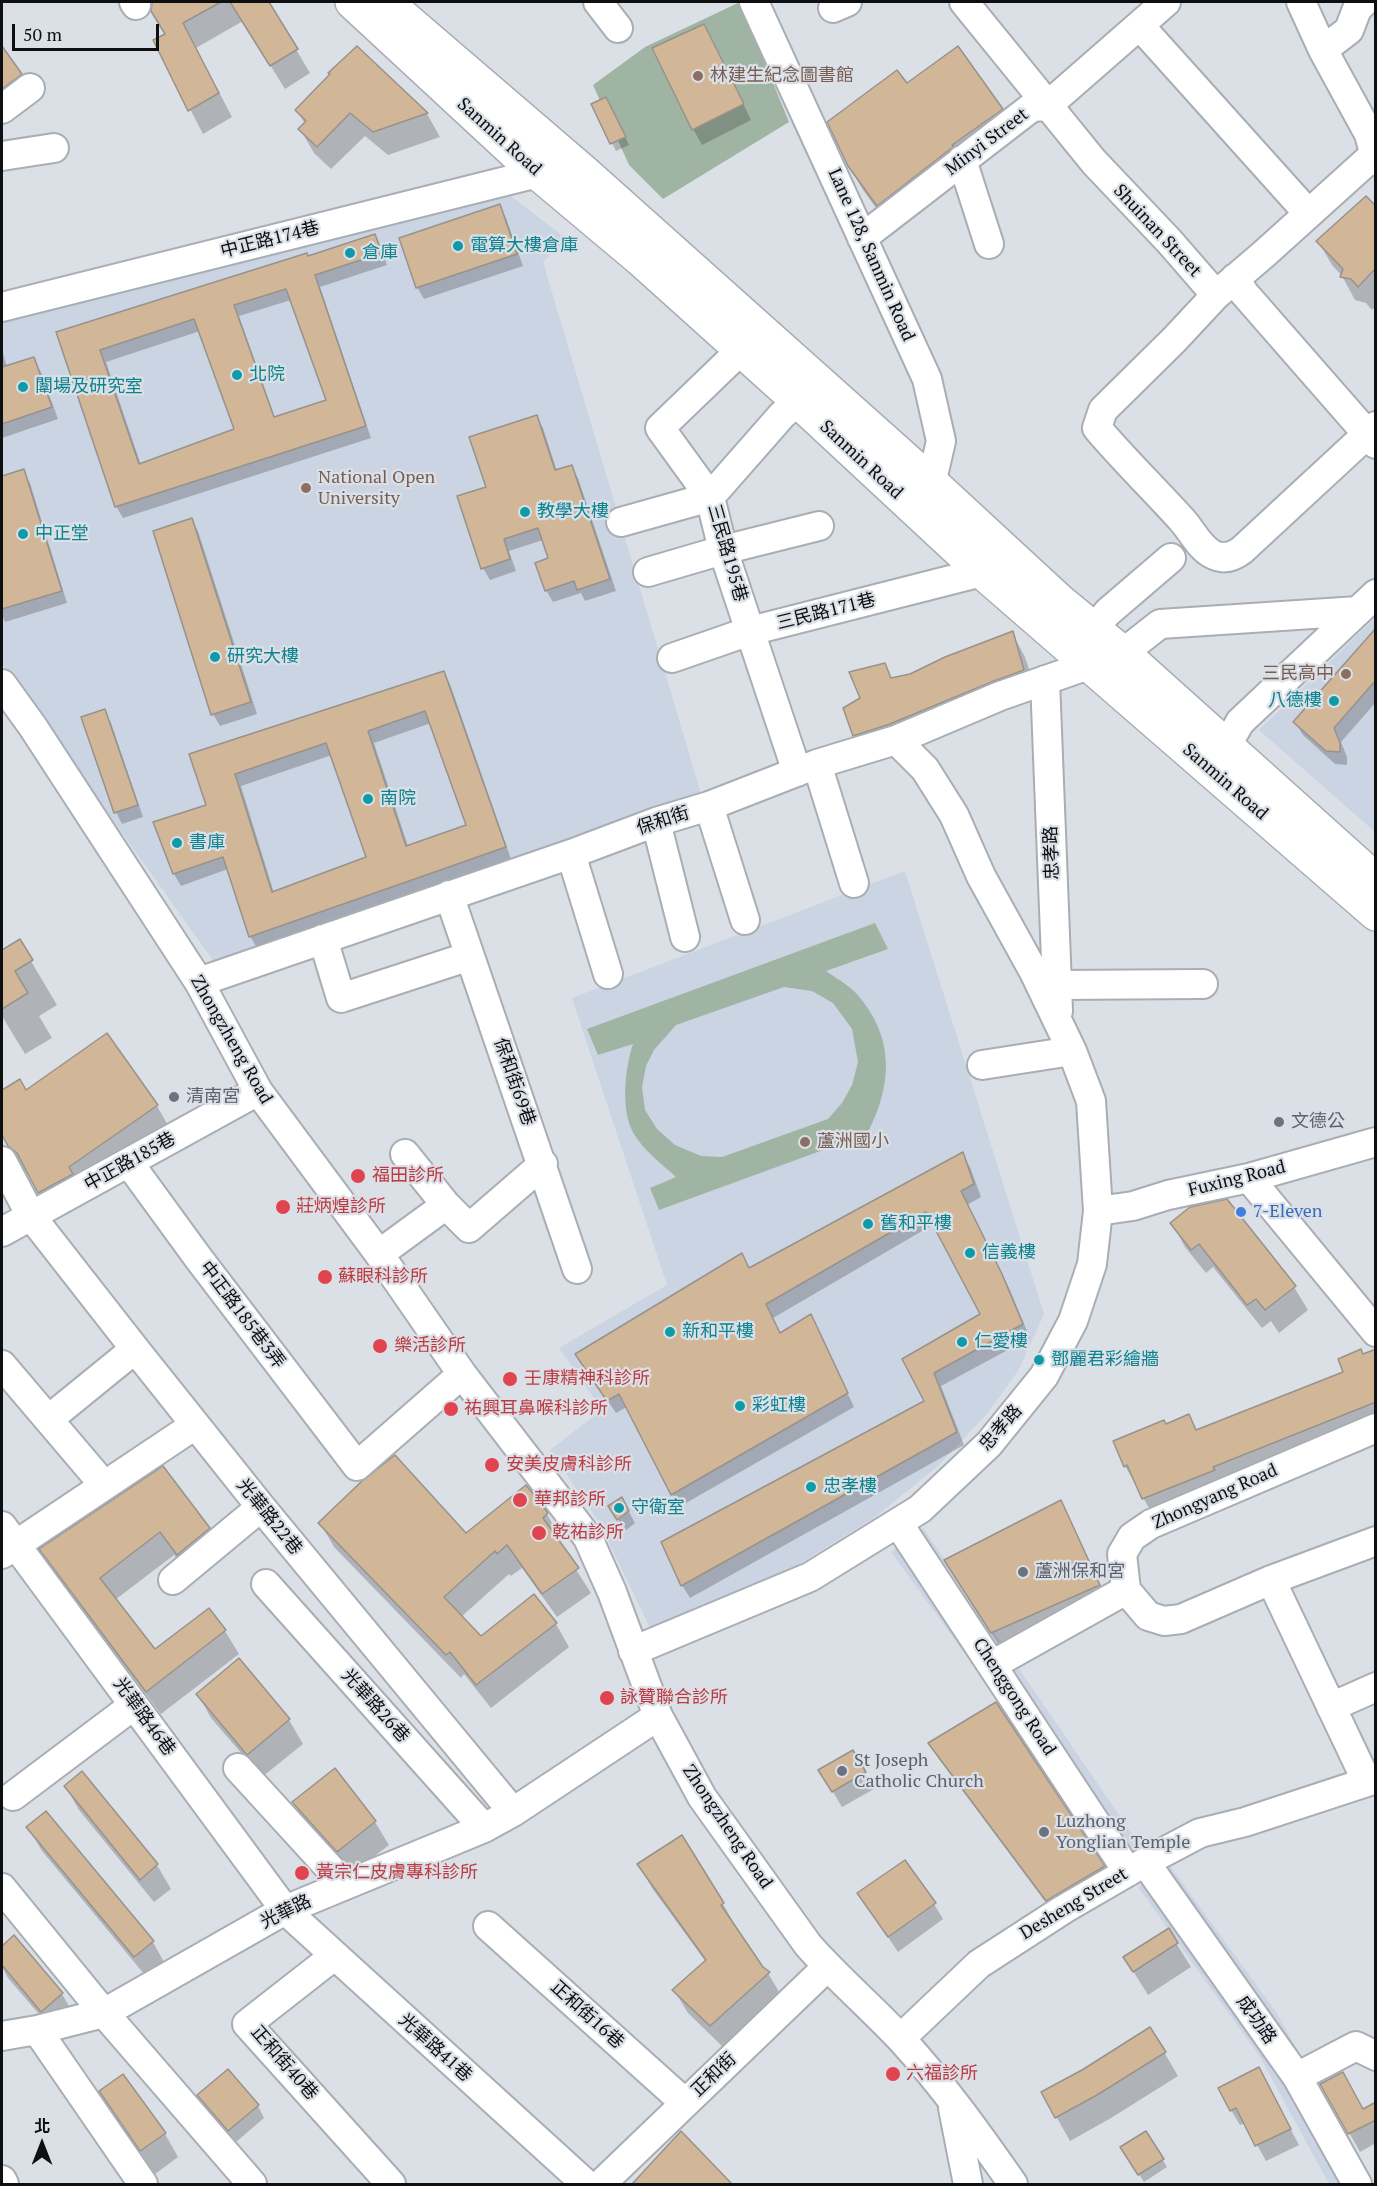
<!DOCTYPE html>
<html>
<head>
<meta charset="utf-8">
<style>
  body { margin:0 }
  #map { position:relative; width:1377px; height:2186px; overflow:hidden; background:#dbe0e7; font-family:"PT Serif","Noto Sans TC",serif }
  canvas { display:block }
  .frame { position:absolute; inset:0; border:3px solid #0d0f11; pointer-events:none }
  .north { position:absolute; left:12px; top:2114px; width:60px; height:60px; -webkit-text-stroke:4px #dbe0e7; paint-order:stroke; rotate:0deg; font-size:16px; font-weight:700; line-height:24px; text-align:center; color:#0d0f11 }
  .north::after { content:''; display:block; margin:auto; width:21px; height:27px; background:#0d0f11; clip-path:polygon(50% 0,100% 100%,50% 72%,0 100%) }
  .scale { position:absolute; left:12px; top:24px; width:147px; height:27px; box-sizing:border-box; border:3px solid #0d0f11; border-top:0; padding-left:8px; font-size:18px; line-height:21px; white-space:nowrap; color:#0d0f11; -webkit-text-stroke:4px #dbe0e7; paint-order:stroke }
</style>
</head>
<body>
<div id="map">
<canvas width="1377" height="2186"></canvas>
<div class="frame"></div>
<div class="north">北</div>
<div class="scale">50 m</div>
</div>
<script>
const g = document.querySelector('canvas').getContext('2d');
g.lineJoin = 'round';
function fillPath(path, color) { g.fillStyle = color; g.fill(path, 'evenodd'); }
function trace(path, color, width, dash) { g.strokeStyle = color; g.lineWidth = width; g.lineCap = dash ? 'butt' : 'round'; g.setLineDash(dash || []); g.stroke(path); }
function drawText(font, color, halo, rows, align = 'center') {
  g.font = font + ' "PT Serif","Noto Sans TC",serif'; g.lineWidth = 4.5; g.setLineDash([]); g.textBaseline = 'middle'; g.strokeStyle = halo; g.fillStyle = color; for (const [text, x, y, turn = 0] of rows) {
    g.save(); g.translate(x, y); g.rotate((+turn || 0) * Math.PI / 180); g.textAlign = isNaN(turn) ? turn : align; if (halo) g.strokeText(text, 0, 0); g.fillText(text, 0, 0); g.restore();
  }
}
fillPath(new Path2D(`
  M508 194 567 239 543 262 702 797 219 969 2 664V312L402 223Z
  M1375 618V832L1259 730Z
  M905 871 1044 1314 1018 1371 986 1415 937 1467 874 1518 797 1565 651 1630 600 1524 550 1450 602 1410 559 1348 667 1285 572 998Z
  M923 1528 1145 1853 1122 1870 891 1552Z
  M1170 1866 1276 2012 1373 2184H1329L1260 2057 1138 1887Z`), '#cbd4e2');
fillPath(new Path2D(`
  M740 2 789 122 663 199 629 165 593 85 645 47Z
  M875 923 888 949 826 971C836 978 847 984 856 993 895 1037 893 1084 867 1134L659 1210 650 1188 676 1177C662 1164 644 1151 634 1134 620 1111 625 1068 633 1044L598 1055 587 1029ZM784 987 812 991 833 1003 852 1029 858 1062 852 1085 842 1103 828 1119 722 1157 701 1156 675 1145 657 1129 645 1110 642 1087 646 1066 654 1050 676 1025Z`), '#a0b4a4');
fillPath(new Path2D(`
  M153 2H268L310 73 285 89 243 21 196 48 232 117 203 134 155 41 167 35Z
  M713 42 751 120 702 145 693 129Z
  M357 48 427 114 440 137 388 155 365 136 331 169 314 153 300 129 305 124 297 110Z
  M10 59 30 91 2 111V65Z
  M906 85 1001 110 1015 133 891 229 863 190 849 166Z
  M593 105 610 106 629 145 616 151Z
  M500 206 506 218 523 266 424 299 417 287Z
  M1376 208V306L1372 310 1366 303 1355 300 1342 276 1332 265 1318 241Z
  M374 235 387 265 320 287 371 438 123 518 116 506 58 333ZM291 300 328 401 275 418 239 316ZM200 331 236 430 141 465 106 362Z
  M2 350 7 367 33 359 40 370 58 419 2 438Z
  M536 417 543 428 557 471 571 467 578 478 616 591 585 601 581 593 553 602 546 590 550 559 543 540 509 551 516 571 490 580 483 568 487 488Z
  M23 471 30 483 67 603 5 622 2 615V478Z
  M192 520 198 531 257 714 220 726 213 714Z
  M1012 633 1025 657 1037 694 868 759 855 735 862 699 884 665 892 679 911 675Z
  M1376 635V702L1341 742 1347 757V765L1335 764 1303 735 1295 722Z
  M443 673 450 684 511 859 257 948 250 936 228 869 181 886 174 874 155 823 208 806 191 755ZM431 723 468 826 408 846 374 743ZM332 755 368 858 274 893 241 786Z
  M104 711 111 723 143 817 122 824 116 812Z
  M19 941 57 1005 39 1016 52 1038 25 1054 2 1016V952Z
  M20 1081 26 1092 157 1106 170 1129 53 1216 30 1175 23 1170 2 1132V1091Z
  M962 1154 970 1167 981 1197 967 1205 1009 1288 1030 1338 941 1386 964 1445 690 1598 682 1585 926 1402 904 1360 982 1314 934 1224 773 1318 780 1334 811 1316 854 1407 679 1507 627 1407 616 1413 577 1355 742 1255 750 1269Z
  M1172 1223 1294 1287 1308 1310 1279 1333 1271 1321 1262 1328 1213 1267 1206 1273 1185 1247Z
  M1376 1351V1431L1157 1522 1125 1466 1115 1442 1166 1426 1189 1416 1197 1432 1345 1372 1363 1355Z
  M163 1468 209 1529 222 1552 191 1578 174 1555 115 1600 155 1651 225 1631 239 1654 161 1714 55 1573 41 1549Z
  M622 1499 635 1523 625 1531 610 1506Z
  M1060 1502 1108 1601 1001 1649 955 1576Z
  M547 1514 560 1538 557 1540 591 1593 557 1617 522 1568 511 1576 509 1574 461 1617 481 1638 556 1624 569 1647 491 1708 464 1674 461 1678 334 1547 320 1523 466 1535Z
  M239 1660 289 1720 303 1744 262 1777 211 1718 198 1694Z
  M996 1704 1112 1883 1056 1916 939 1759 930 1744Z
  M852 1752 874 1789 842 1807 820 1770Z
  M335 1770 375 1822 389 1845 351 1874 307 1826 294 1803Z
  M82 1773 157 1865 171 1889 154 1902 79 1810 66 1787Z
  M46 1813 153 1942 166 1966 149 1980 42 1851 28 1827Z
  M639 1865 723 1904 736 1927 735 1928 762 1968 768 1973 782 1997 725 2049 688 2013 674 1990 706 1962 652 1888Z
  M859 1894 934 1904 943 1919 898 1952Z
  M1168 1930 1191 1967 1148 1995 1125 1958Z
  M14 1937 62 1994 76 2018 56 2034 8 1978 2 1967V1948Z
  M1164 2052 1178 2076 1111 2118 1070 2141 1043 2093Z
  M228 2071 258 2106 264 2118 236 2142 206 2107 199 2095Z
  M1322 2084 1363 2110 1376 2104V2143L1360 2152Z
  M1267 2085 1299 2145 1266 2161 1245 2123 1240 2125 1231 2110Z
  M101 2092 165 2134 178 2157 155 2174 115 2115Z
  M1146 2133 1167 2167 1144 2182 1122 2148Z
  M681 2134 730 2184H634Z`), '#0003');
const building = new Path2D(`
  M152 2H221L183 23 219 93 188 111 153 40 165 34 151 11Z
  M230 2H269L298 49 270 66Z
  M704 24 744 104 692 130 652 48Z
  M2 46 22 74 2 89Z
  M357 46 428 113 373 132 350 113 317 147 298 129 306 121 295 110 330 74 328 73Z
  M958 46 1003 109 952 145 954 146 949 150 877 206 848 166 827 122 897 70 907 83Z
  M606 97 626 137 610 144 591 104Z
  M1366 196 1376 206V268L1358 287 1351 279 1340 277 1343 269 1316 241Z
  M500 204 517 254 416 288 399 238Z
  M375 234 382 253 315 275 366 426 115 507 56 332 307 253 308 256ZM286 289 326 400 274 417 234 305ZM194 319 234 429 139 464 100 350Z
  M34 357 52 407 2 424V367Z
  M537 415 555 470 572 465 610 579 577 590 574 581 545 591 535 563 548 558 538 528 504 539 510 559 481 569 457 496 486 487 469 437Z
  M24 469 62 591 2 609V476Z
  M192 518 251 702 211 715 153 531Z
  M1376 628V680L1334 728 1340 743V752L1326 751 1293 722Z
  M1013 631 1024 670 994 681 890 724 853 736 843 708 860 698 849 672 885 663 891 678 910 674 945 657Z
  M444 671 506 847 249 937 223 857 173 874 153 822 206 805 189 754ZM425 711 466 825 406 846 368 731ZM326 743 366 857 272 892 235 774Z
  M105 709 138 805 114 813 81 717Z
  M20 939 33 960 15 971 28 993 2 1009V950Z
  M107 1033 158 1105 69 1167 73 1174 38 1193 17 1153 8 1146 2 1135V1090L20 1079 26 1090Z
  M963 1152 974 1184 961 1191 1002 1274 1023 1324 934 1373 957 1432 681 1586 661 1542 924 1401 902 1359 980 1314 926 1212 766 1304 780 1333 811 1314 848 1393 671 1495 619 1394 607 1401 575 1354 742 1253 749 1268Z
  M1227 1199 1296 1286 1265 1310 1256 1299 1247 1305 1199 1244 1191 1250 1170 1223 1190 1207Z
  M1361 1349 1363 1354 1376 1349V1402L1213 1467 1215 1470 1142 1499 1127 1465 1124 1467 1113 1441 1164 1420 1166 1424 1189 1414 1196 1430 1343 1372 1338 1359Z
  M395 1455 466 1533 526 1485 548 1513 543 1518 579 1568 542 1594 507 1545 497 1554 495 1551 444 1597 481 1636 534 1594 557 1623 476 1685 450 1652 446 1655 318 1523 362 1481Z
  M163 1466 210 1528 177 1555 160 1532 100 1578 155 1649 209 1608 226 1630 146 1692 39 1549Z
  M622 1497 629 1511 617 1520 608 1506Z
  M1061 1500 1100 1585 991 1633 944 1560Z
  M239 1658 290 1719 247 1755 196 1694Z
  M996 1702 1105 1866 1046 1901 928 1743Z
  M853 1750 866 1772 832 1792 818 1770Z
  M335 1768 376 1821 337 1852 292 1802Z
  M82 1771 158 1864 140 1880 64 1786Z
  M46 1811 154 1941 134 1957 26 1827Z
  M682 1835 724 1903 721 1905 763 1967 770 1972 710 2026 672 1990 706 1960 637 1864Z
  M905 1860 936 1903 888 1937 857 1893Z
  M1169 1928 1178 1943 1133 1972 1123 1957Z
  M14 1935 63 1993 41 2012 2 1965V1946Z
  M1150 2027 1166 2052 1097 2095 1055 2118 1041 2092 1082 2070Z
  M1259 2067 1291 2129 1255 2146 1236 2108 1230 2111 1218 2088Z
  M228 2069 259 2105 228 2131 197 2095Z
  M1343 2072 1363 2109 1376 2102V2120L1348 2134 1320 2084Z
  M123 2074 166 2133 140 2151 99 2091Z
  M681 2131 732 2184H632Z
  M1146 2131 1164 2159 1138 2175 1120 2147Z`);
fillPath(building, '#d1b698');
trace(building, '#97928b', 1.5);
const minor = new Path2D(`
  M134 2 136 5
  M598 2 618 28
  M754 2 927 379 941 441 927 502
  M964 2 1094 162 1169 241 1216 295 1264 254 1376 153
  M1301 2 1323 50 1369 134 1376 161
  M833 8 847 2
  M1140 26 1308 213
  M1323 50 1349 30 1357 9 1364 2
  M2 109 30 88
  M2 156 54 148
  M962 160 989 244
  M862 238 1032 107 1047 106 1166 2
  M1235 278 1244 293 1376 444
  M1216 295 1174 340 1103 410 1097 428C1124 460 1154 489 1182 520 1192 531 1199 547 1212 554 1223 560 1233 557 1242 550L1376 426
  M2 307 538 173
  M621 522 710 497 660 428 741 350
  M648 572 723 550 819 526
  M1093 629 1108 612 1171 558
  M672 658 750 631 982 572
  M1045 680 1058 1011
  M2 684 33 727 199 982 258 1091 379 1254 462 1374 588 1538 612 1592 658 1716 702 1797 808 1945C837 1978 871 2007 901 2039 943 2085 978 2134 1013 2184
  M1226 747 1240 722 1376 594
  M817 764 854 883
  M797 772 723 550 710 497 782 415 798 401
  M709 806 745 920
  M656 822 685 937
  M571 854 608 974
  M449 895 577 1269
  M323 939 341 998 470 956
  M199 982 571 854 656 822 709 806 817 764 896 740 1000 696 1123 653 1160 624 1358 611
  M1057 985 1203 984
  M982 1065 1072 1051
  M405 1154 446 1205
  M2 1161 31 1216 135 1349 261 1507 513 1812
  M129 1163 199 1259 357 1466 462 1374
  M1249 1178 1376 1332
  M1098 1211 1133 1206 1168 1195 1249 1178 1376 1142
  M2 1232 258 1091
  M379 1254 446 1205 469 1228 543 1164
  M2 1365 104 1485
  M49 1419 135 1349
  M1376 1428 1151 1524 1132 1537 1122 1554 1126 1590 1148 1616 1164 1621 1181 1619 1271 1580 1376 1541
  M898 1523 1128 1872
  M2 1526 285 1910 586 2184
  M2 1554 195 1425
  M173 1580 261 1507
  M1271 1580 1367 1782
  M266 1584 484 1828
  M633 1651 810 1577 920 1509 989 1444 1044 1376 1073 1321 1092 1264 1098 1211 1091 1101 1072 1051 1034 972 981 876 954 815 925 769 896 740
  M992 1665 1126 1590
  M1331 1707 1376 1687
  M238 1768 345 1885
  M13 1796 134 1705
  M1145 1862 1297 2077 1357 2184
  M2 1888 104 2013 252 2184
  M488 1926 685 2103
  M334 1956 247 2024 391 2184
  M37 2030 143 2184
  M2 2036 37 2030 104 2013 285 1910 484 1828 513 1812 658 1716
  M901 2038 979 1964 1064 1909 1145 1862 1200 1833 1245 1822 1376 1779
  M1297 2077 1356 2046 1376 2056
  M953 2108 968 2184
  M2 2180 4 2184
  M601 2184 827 1967`);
const major = new Path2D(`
  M352 2 528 165 640 259 798 401 982 572 1376 914
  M386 2 584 172 931 482 1061 602 1123 653 1376 880`);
trace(minor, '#a9adb4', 32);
trace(major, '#a9adb4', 36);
trace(minor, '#fff', 28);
trace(major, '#fff', 33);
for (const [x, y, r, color] of [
  [698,76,6,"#8d6e63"],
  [458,246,6,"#0f9aa8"],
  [350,253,6,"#0f9aa8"],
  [237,375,6,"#0f9aa8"],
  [23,387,6,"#0f9aa8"],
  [306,488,6,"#8d6e63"],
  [525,512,6,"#0f9aa8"],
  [23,534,6,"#0f9aa8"],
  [215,657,6,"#0f9aa8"],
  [1346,674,6,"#8d6e63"],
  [1334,701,6,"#0f9aa8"],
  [368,799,6,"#0f9aa8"],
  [177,843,6,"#0f9aa8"],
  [174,1097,6,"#6b7280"],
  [1279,1122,6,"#6b7280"],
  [805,1142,6,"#8d6e63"],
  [358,1176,8,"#e0444e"],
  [283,1207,8,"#e0444e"],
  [1241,1212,6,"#3f7fe0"],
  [868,1224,6,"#0f9aa8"],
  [970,1253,6,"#0f9aa8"],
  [325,1277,8,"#e0444e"],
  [670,1332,6,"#0f9aa8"],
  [962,1342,6,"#0f9aa8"],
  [380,1346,8,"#e0444e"],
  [1039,1360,6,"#0f9aa8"],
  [510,1379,8,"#e0444e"],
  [740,1406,6,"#0f9aa8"],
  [451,1409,8,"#e0444e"],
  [492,1465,8,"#e0444e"],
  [811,1487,6,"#0f9aa8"],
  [520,1500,8,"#e0444e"],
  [619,1508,6,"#0f9aa8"],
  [539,1533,8,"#e0444e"],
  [1023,1572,6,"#6b7280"],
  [607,1698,8,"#e0444e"],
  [842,1771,6,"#6b7280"],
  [1044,1832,6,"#6b7280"],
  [302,1873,8,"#e0444e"],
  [893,2074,8,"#e0444e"]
]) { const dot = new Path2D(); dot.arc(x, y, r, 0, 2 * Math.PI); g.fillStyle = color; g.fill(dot); trace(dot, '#dbe0e7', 2); }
drawText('18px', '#785e54', '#dbe0e7', [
  ["林建生紀念圖書館",710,76],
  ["National Open",318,478],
  ["University",318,499],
  ["三民高中",1334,674,"right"],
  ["蘆洲國小",817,1142]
], 'left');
drawText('18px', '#0d0f11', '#dbe0e7', [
  ["Sanmin Road",499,137,42],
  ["Minyi Street",987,142,-37],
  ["Shuinan Street",1157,231,47],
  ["中正路174巷",270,240,-14],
  ["Lane 128, Sanmin Road",871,255,66],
  ["Sanmin Road",861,460,43],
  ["三民路195巷",727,553,74],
  ["三民路171巷",826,612,-14],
  ["Sanmin Road",1225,782,41],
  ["保和街",663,821,-18],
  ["忠孝路",1052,853,-92],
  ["Zhongzheng Road",231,1040,60],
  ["保和街69巷",514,1082,71],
  ["中正路185巷",130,1162,-29],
  ["Fuxing Road",1237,1179,-14],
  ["中正路185巷3弄",242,1315,53],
  ["忠孝路",1001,1428,-49],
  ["Zhongyang Road",1215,1497,-24],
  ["光華路22巷",269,1517,51],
  ["Chenggong Road",1014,1697,57],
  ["光華路26巷",375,1706,48],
  ["光華路46巷",144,1717,54],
  ["Zhongzheng Road",727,1827,56],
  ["Desheng Street",1074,1904,-31],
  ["光華路",286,1912,-26],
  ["正和街16巷",587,2015,42],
  ["成功路",1256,2020,55],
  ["光華路41巷",435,2048,42],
  ["正和街40巷",284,2063,49],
  ["正和街",714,2075,-44]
]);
drawText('18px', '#0d838f', '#dbe0e7', [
  ["電算大樓倉庫",470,246],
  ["倉庫",362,253],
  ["北院",249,375],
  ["闈場及研究室",35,387],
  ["教學大樓",537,512],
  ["中正堂",35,534],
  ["研究大樓",227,657],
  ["八德樓",1322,701,"right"],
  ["南院",380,799],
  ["書庫",189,843],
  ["舊和平樓",880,1224],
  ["信義樓",982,1253],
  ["新和平樓",682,1332],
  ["仁愛樓",974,1342],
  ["鄧麗君彩繪牆",1051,1360],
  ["彩虹樓",752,1406],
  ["忠孝樓",823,1487],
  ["守衛室",631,1508]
], 'left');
drawText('18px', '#5b616d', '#dbe0e7', [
  ["清南宮",186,1097],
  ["文德公",1291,1122],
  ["蘆洲保和宮",1035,1572],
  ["St Joseph",854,1761],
  ["Catholic Church",854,1782],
  ["Luzhong",1056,1822],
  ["Yonglian Temple",1056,1843]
], 'left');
drawText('18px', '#be3a42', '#dbe0e7', [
  ["福田診所",372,1176],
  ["莊炳煌診所",296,1207],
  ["蘇眼科診所",338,1277],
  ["樂活診所",394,1346],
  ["壬康精神科診所",524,1379],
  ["祐興耳鼻喉科診所",464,1409],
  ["安美皮膚科診所",506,1465],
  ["華邦診所",534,1500],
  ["乾祐診所",552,1533],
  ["詠贊聯合診所",620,1698],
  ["黃宗仁皮膚專科診所",316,1873],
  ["六福診所",906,2074]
], 'left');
drawText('18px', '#366cbe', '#dbe0e7', [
  ["7-Eleven",1253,1212]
], 'left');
</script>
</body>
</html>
